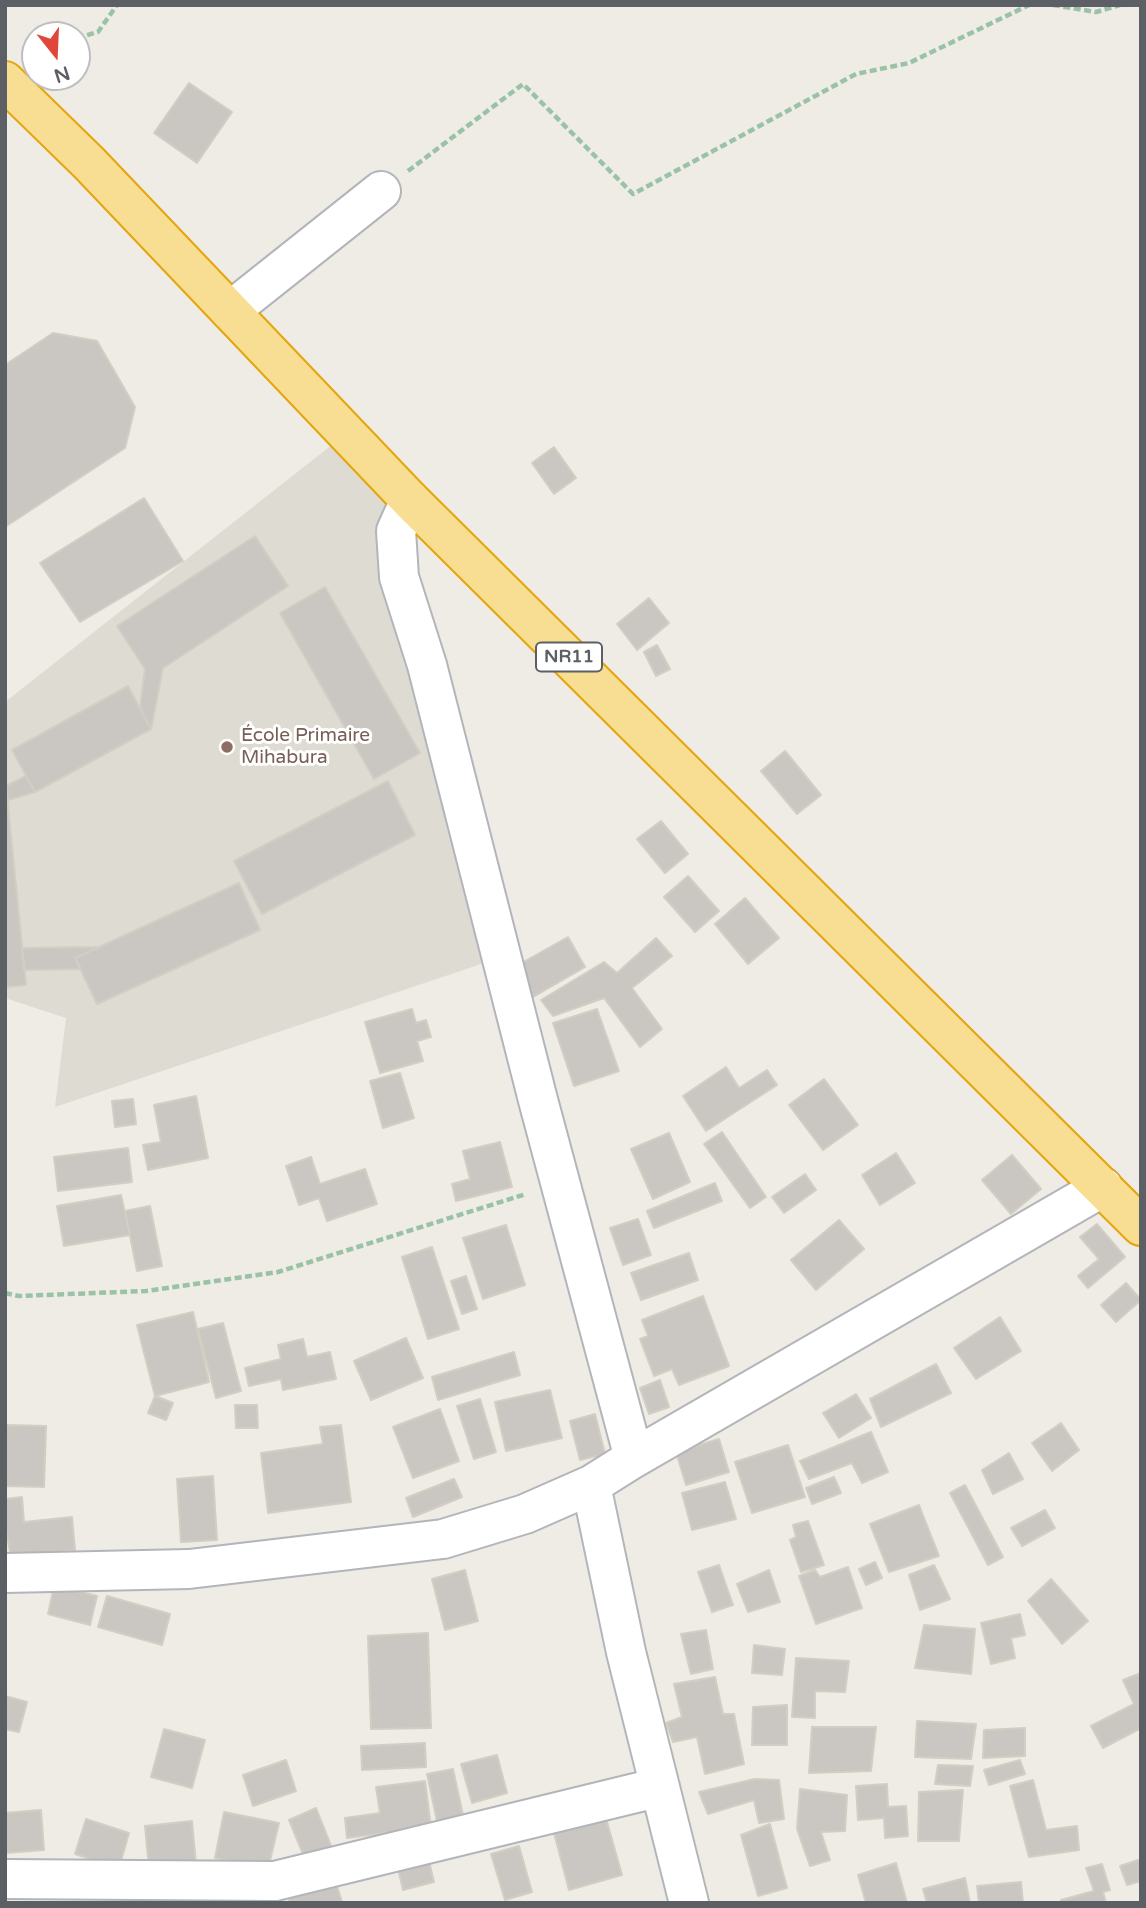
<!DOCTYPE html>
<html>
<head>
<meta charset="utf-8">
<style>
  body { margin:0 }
  #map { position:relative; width:1146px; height:1908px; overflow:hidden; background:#eeece5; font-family:"Varela Round",sans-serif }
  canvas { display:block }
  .frame { position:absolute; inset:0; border:7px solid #5c6064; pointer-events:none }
  .north { position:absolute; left:21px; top:21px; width:70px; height:70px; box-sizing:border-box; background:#fff; border:2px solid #bebfc1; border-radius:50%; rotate:162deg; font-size:19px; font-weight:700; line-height:28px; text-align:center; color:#5c6064 }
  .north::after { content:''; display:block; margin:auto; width:24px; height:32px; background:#e04739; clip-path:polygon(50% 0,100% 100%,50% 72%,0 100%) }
</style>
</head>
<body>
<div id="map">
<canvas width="1146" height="1908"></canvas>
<div class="frame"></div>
<div class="north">N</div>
</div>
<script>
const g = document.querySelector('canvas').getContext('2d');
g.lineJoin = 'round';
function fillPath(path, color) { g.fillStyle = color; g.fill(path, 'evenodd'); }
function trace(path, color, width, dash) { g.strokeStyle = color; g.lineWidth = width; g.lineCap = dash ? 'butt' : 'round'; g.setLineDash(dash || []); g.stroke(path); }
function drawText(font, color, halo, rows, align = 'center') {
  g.font = font + ' "Varela Round",sans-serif'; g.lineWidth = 6; g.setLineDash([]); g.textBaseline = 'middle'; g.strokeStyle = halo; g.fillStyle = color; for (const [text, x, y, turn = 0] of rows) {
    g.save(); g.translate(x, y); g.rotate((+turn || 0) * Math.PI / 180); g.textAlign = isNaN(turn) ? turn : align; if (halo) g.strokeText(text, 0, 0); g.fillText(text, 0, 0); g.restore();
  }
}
fillPath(new Path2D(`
  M347 433 410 500 396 531 502 957 55 1107 66 1018 5 998V702Z`), '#dedbd3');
const building = new Path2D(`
  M189 83 232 112 197 163 154 133Z
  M53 333 97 341 135 407 125 448 5 527V365Z
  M554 447 576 478 554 494 532 463Z
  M144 498 183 561 80 622 40 563Z
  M255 536 288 586 163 668 151 729 140 708 145 669 117 626Z
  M325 587 420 753 374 779 280 613Z
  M649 598 669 623 637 650 617 624Z
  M657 645 670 669 656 676 644 652Z
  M128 686 151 729 35 792 12 750Z
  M785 751 821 795 797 814 761 771Z
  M26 776 35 792 8 800 6 786Z
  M388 781 415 835 262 914 234 861Z
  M6 786 26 985 5 987V786Z
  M661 821 688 854 665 873 637 839Z
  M688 876 719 911 695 932 664 897Z
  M239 883 260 930 97 1004 75 958Z
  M745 898 779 938 748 964 715 924Z
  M568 937 585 967 528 1000 511 969Z
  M656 938 672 956 632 988 662 1029 640 1047 604 998 553 1016 541 1000 604 962 617 973Z
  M100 947 75 958 81 969 24 970 22 948Z
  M412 1009 416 1023 426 1020 431 1037 417 1041 423 1061 380 1073 365 1022Z
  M597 1009 619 1071 574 1086 553 1023Z
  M726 1067 739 1088 767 1070 777 1085 706 1131 683 1096Z
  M400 1073 414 1118 383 1128 370 1081Z
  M824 1079 858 1125 823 1150 789 1105Z
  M196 1096 208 1158 148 1170 143 1145 161 1142 154 1105Z
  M133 1099 136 1124 115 1127 112 1101Z
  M722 1132 766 1197 750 1208 704 1144Z
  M669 1133 690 1182 653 1199 631 1149Z
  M500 1142 512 1187 456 1201 452 1184 470 1179 463 1151Z
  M128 1148 132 1182 58 1191 54 1157Z
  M896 1153 915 1183 880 1205 862 1175Z
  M1012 1155 1041 1189 1011 1214 982 1180Z
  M311 1157 320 1184 365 1169 377 1204 327 1221 319 1198 299 1205 286 1166Z
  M805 1174 816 1190 784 1213 772 1197Z
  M715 1183 722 1201 654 1228 647 1211Z
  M121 1195 130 1235 64 1246 57 1206Z
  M150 1206 162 1266 137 1271 125 1211Z
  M638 1219 651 1255 623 1265 610 1228Z
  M839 1220 864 1249 816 1290 791 1260Z
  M1097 1224 1125 1257 1088 1288 1078 1276 1099 1259 1080 1237Z
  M506 1225 525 1285 483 1299 463 1238Z
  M432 1247 459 1329 428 1339 402 1257Z
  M689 1253 698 1280 641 1300 631 1273Z
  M466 1276 477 1309 462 1314 451 1281Z
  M1126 1283 1141 1300 1116 1322 1101 1305Z
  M703 1296 729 1366 679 1385 672 1369 654 1376 640 1339 648 1336 642 1320Z
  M193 1312 209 1382 155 1396 137 1325Z
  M1000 1317 1021 1351 976 1379 954 1348Z
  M223 1323 241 1391 216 1398 198 1329Z
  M406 1338 423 1378 371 1400 354 1361Z
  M303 1339 307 1357 330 1352 336 1379 283 1390 281 1379 249 1386 245 1368 281 1359 278 1345Z
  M514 1352 520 1375 438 1400 432 1377Z
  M936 1364 951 1393 881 1427 870 1399Z
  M660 1380 669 1407 649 1414 640 1388Z
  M550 1390 562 1438 506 1451 495 1402Z
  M856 1394 871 1418 839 1438 823 1413Z
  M155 1396 173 1403 166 1420 148 1413Z
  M480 1399 496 1452 474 1459 457 1406Z
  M235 1405H257L258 1428H236Z
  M440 1409 459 1461 413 1478 393 1427Z
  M595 1414 605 1454 580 1460 570 1421Z
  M1061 1423 1079 1450 1052 1471 1032 1443Z
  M5 1425 46 1426 44 1487 5 1486Z
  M341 1425 351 1502 268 1513 261 1453 323 1444 320 1427Z
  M871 1432 888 1472 862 1483 852 1463 809 1479 800 1461Z
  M719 1439 729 1472 686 1485 676 1452Z
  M788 1445 805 1497 752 1513 735 1462Z
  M1009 1453 1023 1479 993 1494 982 1470Z
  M213 1476 217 1540 181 1542 177 1479Z
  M834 1477 841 1493 812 1504 806 1488Z
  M454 1479 462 1497 413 1517 406 1498Z
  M725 1482 736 1519 692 1530 682 1493Z
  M965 1485 1003 1557 988 1565 950 1493Z
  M22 1497 24 1522 72 1517 75 1550 11 1557 5 1525V1499Z
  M919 1505 939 1556 889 1572 870 1524Z
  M1045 1510 1055 1528 1022 1546 1011 1528Z
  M808 1521 824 1565 801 1572 790 1540 796 1537 793 1525Z
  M875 1562 882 1578 866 1585 859 1569Z
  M719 1565 733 1605 712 1612 698 1572Z
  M934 1565 950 1599 920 1610 909 1575Z
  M848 1567 862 1608 816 1624 799 1576 815 1570 820 1577Z
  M465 1570 478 1621 445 1630 432 1579Z
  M769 1570 780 1602 748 1612 737 1584Z
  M1051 1579 1088 1621 1062 1644 1028 1601Z
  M54 1586 97 1596 90 1625 48 1614Z
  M107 1596 170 1614 162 1645 98 1627Z
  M1020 1614 1025 1635 1011 1638 1015 1658 991 1664 981 1623Z
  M924 1625 975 1629 971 1674 915 1668Z
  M706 1630 713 1669 691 1674 681 1634Z
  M428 1633 431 1728 371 1729 368 1636Z
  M754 1645 785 1649 782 1675 752 1673Z
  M796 1658 849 1661 845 1692 815 1691V1718L792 1717Z
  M1141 1673V1728L1103 1748 1091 1726 1134 1704 1123 1680Z
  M715 1677 723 1714H734L744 1764 705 1774 697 1737 673 1742 666 1723 682 1717 674 1684Z
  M5 1696 27 1702 19 1732 5 1729Z
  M787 1705V1745H752L753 1707Z
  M917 1721 976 1724 971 1759 915 1757Z
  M812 1727H876L871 1771 809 1773Z
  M1025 1728V1756L983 1758 984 1730Z
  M164 1729 205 1740 192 1788 151 1777Z
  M425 1743 426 1767 362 1770 361 1746Z
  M497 1755 507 1793 472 1803 461 1764Z
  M286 1760 296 1791 253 1806 243 1775Z
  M1020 1760 1025 1774 989 1785 984 1770Z
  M938 1765 973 1766 970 1786 935 1784Z
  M453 1769 463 1815 437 1821 427 1774Z
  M755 1779 779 1780 784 1819 759 1823 754 1800 708 1814 699 1792Z
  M1033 1780 1046 1830 1077 1826 1079 1850 1029 1857 1010 1786Z
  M425 1781 431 1827 347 1838 345 1818 380 1813 376 1787Z
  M887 1784 888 1807 906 1806 908 1836 885 1838 884 1818 858 1820 856 1786Z
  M800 1789 847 1795 845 1831 821 1832 830 1860 810 1866 797 1829Z
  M963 1790 959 1841H918L919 1792Z
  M316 1808 332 1848 305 1859 289 1820Z
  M41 1810 44 1850 5 1853V1813Z
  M224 1812 279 1823 268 1869 215 1858Z
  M605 1815 622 1875 569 1890 553 1829Z
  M86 1819 129 1833 119 1868 75 1854Z
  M192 1821 196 1864 149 1869 145 1826Z
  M770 1824 787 1888 758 1896 741 1835Z
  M519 1846 532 1892 505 1900 491 1854Z
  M427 1853 434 1882 403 1890 396 1860Z
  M1141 1859V1881L1127 1885 1120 1866Z
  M896 1863 907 1903H866L858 1875Z
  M1102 1864 1110 1890 1103 1892 1106 1903H1061V1900L1094 1891 1086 1868Z
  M965 1878 970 1903H927L923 1889Z
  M335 1880 342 1902 290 1903 288 1895Z
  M1021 1882 1023 1903H979L977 1886Z
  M123 1894 145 1897 144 1903H121Z`);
fillPath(building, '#cac7c2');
trace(building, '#d2cec3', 2);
const street = new Path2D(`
  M230 311 381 191
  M410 500 396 531 399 577 427 665 538 1100 634 1458
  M591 1485 626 1652 689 1903
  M5 1573 189 1569 443 1539 525 1514 591 1485 634 1458 1103 1187
  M5 1879 275 1881 660 1787`);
const highway = new Path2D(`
  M5 81 89 163 410 500 1141 1226`);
trace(street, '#b2b5b9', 42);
trace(highway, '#e6a40d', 42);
trace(new Path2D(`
  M1053 5 1096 12 1120 5
  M77 38 98 32 117 5
  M408 171 523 84 633 194 856 74 909 63 1029 5
  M5 1293 19 1296 146 1291 278 1272 526 1194`), '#9ac2a6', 4.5, [7, 3.5]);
trace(street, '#fff', 38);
trace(highway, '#f7de93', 38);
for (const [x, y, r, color] of [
  [227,747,7,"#8d6e63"]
]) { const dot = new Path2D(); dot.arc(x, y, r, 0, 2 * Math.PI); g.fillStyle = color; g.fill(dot); trace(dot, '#fff', 2.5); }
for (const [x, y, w] of [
  [569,657,66]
]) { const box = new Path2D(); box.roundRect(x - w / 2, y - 14.5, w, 29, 5); g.fillStyle = '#fff'; g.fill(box); trace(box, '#5c6064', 2); }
drawText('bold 18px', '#5c6064', null, [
  ["NR11",569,657]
]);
drawText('19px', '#785e54', '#fff', [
  ["École Primaire",241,736],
  ["Mihabura",241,758]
], 'left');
</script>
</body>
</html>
